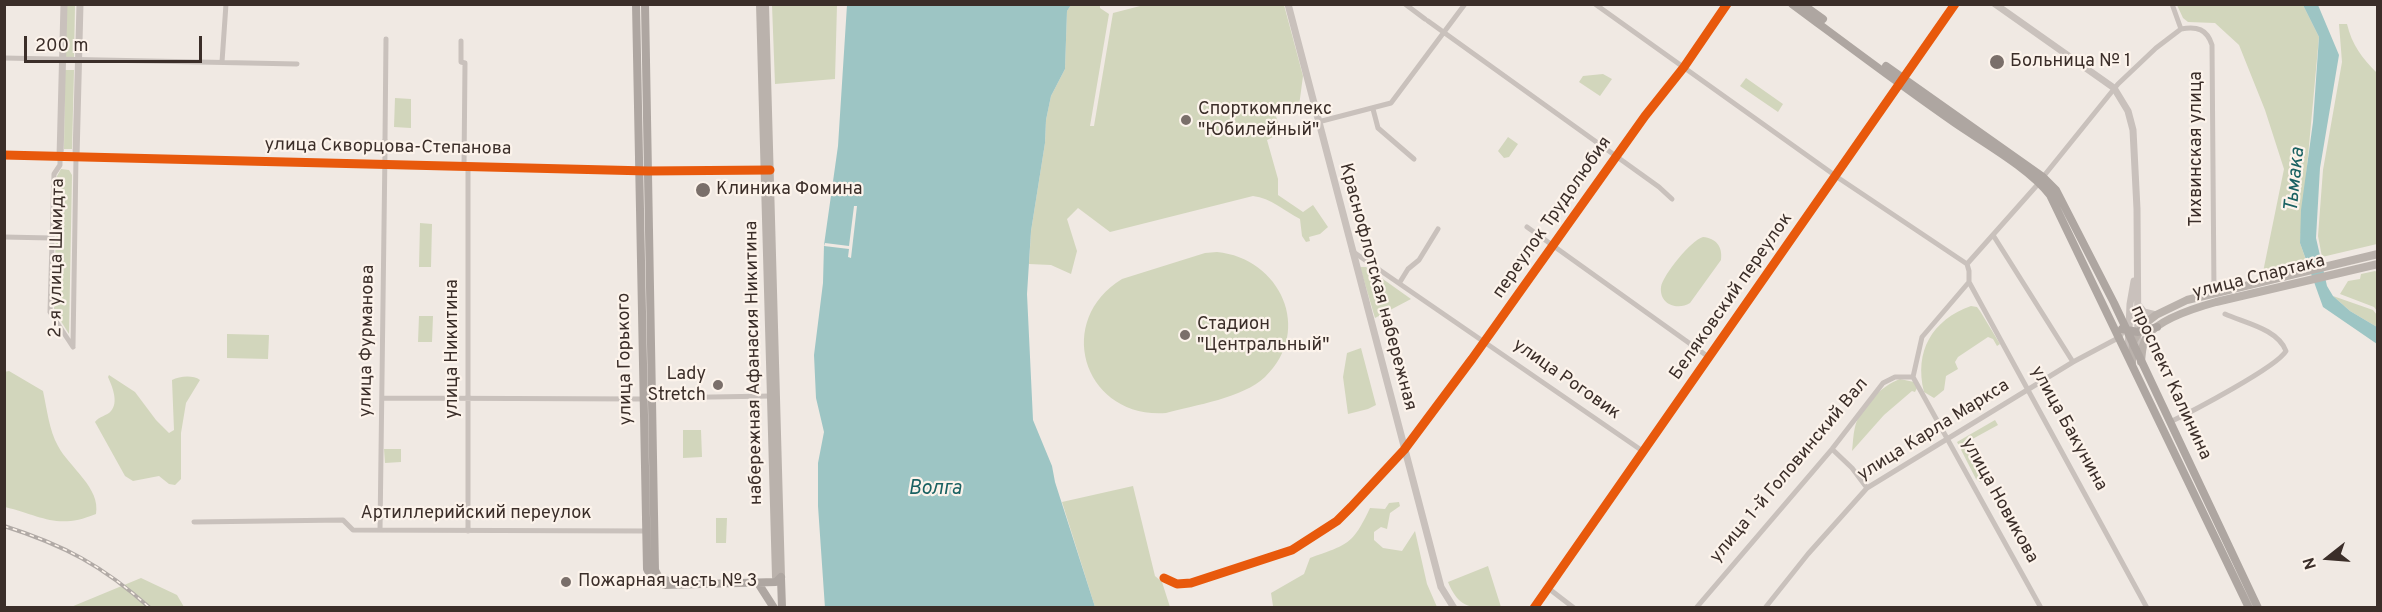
<!DOCTYPE html>
<html>
<head>
<meta charset="utf-8">
<style>
  body { margin:0 }
  #map { position:relative; width:2382px; height:612px; overflow:hidden; background:#f0e9e3; font-family:Overpass,sans-serif }
  canvas { display:block }
  .frame { position:absolute; inset:0; border:6px solid #3b2e29; pointer-events:none }
  .north { position:absolute; left:2298px; top:528px; width:60px; height:60px; -webkit-text-stroke:4px #fcf3eb; paint-order:stroke; rotate:253deg; font-size:16px; font-weight:700; line-height:24px; text-align:center; color:#3b2e29 }
  .north::after { content:''; display:block; margin:auto; width:21px; height:27px; background:#3b2e29; clip-path:polygon(50% 0,100% 100%,50% 72%,0 100%) }
  .scale { position:absolute; left:24px; top:36px; width:178px; height:27px; box-sizing:border-box; border:3px solid #3b2e29; border-top:0; padding-left:8px; font-size:18px; line-height:21px; white-space:nowrap; color:#3b2e29; -webkit-text-stroke:4px #fcf3eb; paint-order:stroke }
</style>
</head>
<body>
<div id="map">
<canvas width="2382" height="612"></canvas>
<div class="frame"></div>
<div class="north">N</div>
<div class="scale">200 m</div>
</div>
<script>
const g = document.querySelector('canvas').getContext('2d');
g.lineJoin = 'round';
function fillPath(path, color) { g.fillStyle = color; g.fill(path, 'evenodd'); }
function trace(path, color, width, dash) { g.strokeStyle = color; g.lineWidth = width; g.lineCap = dash ? 'butt' : 'round'; g.setLineDash(dash || []); g.stroke(path); }
function drawText(font, color, halo, rows, align = 'center') {
  g.font = font + ' Overpass,sans-serif'; g.lineWidth = 4.5; g.setLineDash([]); g.textBaseline = 'middle'; g.strokeStyle = halo; g.fillStyle = color; for (const [text, x, y, turn = 0] of rows) {
    g.save(); g.translate(x, y); g.rotate((+turn || 0) * Math.PI / 180); g.textAlign = isNaN(turn) ? turn : align; if (halo) g.strokeText(text, 0, 0); g.fillText(text, 0, 0); g.restore();
  }
}
fillPath(new Path2D(`
  M66 5H75L74 57H65Z
  M772 5H837L835 79 775 84Z
  M1071 5H1100V8L1109 14 1090 126H1094L1113 13 1144 5H1284L1303 76 1299 106 1275 113 1281 133 1267 140 1278 179V195L1303 212 1313 205 1328 227 1320 234 1309 237 1310 241 1306 242 1302 236 1300 219C1284 211 1271 198 1253 196L1110 232 1078 208 1067 219 1077 251 1071 274 1051 265 1029 264 1031 231 1045 143 1046 120 1051 96 1065 69 1067 11Z
  M2177 5H2303L2319 37 2300 243 2306 260 2263 272 2284 169 2265 110 2239 45 2215 23 2188 22 2183 18Z
  M2339 24H2347C2352 45 2362 58 2377 73V244L2322 257 2318 236 2323 170 2342 62Z
  M65 70H74L72 149H64Z
  M1603 74 1612 79 1600 96 1579 82 1583 76Z
  M1746 78 1783 104 1778 112 1740 86Z
  M395 98 411 99V128L394 127Z
  M1508 137 1518 144 1509 157 1504 158 1498 151Z
  M61 169 69 170 72 175 69 334 54 310 57 176Z
  M420 223 432 224 431 267H419Z
  M1703 237C1716 238 1723 247 1721 260L1690 303C1677 311 1659 304 1661 287 1663 275 1691 240 1703 237Z
  M1217 252C1280 258 1314 330 1265 377 1243 398 1195 405 1166 413 1084 419 1053 321 1122 279L1205 253Z
  M1360 267H1366L1411 299 1375 318Z
  M2375 271 2377 272V311L2374 307 2340 294 2348 281 2360 279 2361 274Z
  M2333 296 2373 310 2377 315V327L2350 311Z
  M1971 306 1977 307 1980 311 2000 344 1997 346 1993 339 1988 337 1958 357 1955 362 1958 369 1946 376 1944 390 1934 398 1924 392C1914 351 1932 320 1971 306Z
  M419 316H433L432 342H418Z
  M227 334 269 335 268 359 227 358Z
  M1361 348 1376 405 1368 409 1348 414 1343 377 1347 353Z
  M9 371 43 391C47 409 49 430 58 446 69 467 101 488 96 514 57 530 42 516 5 507L4 372Z
  M109 375 135 392 156 420 169 433 174 430 172 380C180 376 193 375 200 380L186 403 181 433V479L175 485 169 484 159 476 133 481 125 476 95 422C99 416 107 416 111 411 119 402 112 386 108 377Z
  M1900 379 1914 382 1917 388 1915 392 1912 391 1884 415 1852 451C1853 443 1853 435 1855 427 1860 407 1881 386 1900 379Z
  M1995 420 1998 425 1967 442 1987 478 1980 482 1976 479 1957 442Z
  M683 430H701L702 457 683 458Z
  M384 449H401V462L385 463Z
  M1133 486 1155 576 1162 582 1170 607H1095L1062 502Z
  M1399 502 1400 506 1390 513 1387 529 1381 527 1374 532V540L1383 548 1402 551 1415 531 1427 584 1437 607H1266L1273 606 1271 593 1304 574 1310 558C1348 544 1352 546 1370 508L1385 509 1389 503Z
  M716 518H727L726 543H716Z
  M1488 566 1501 607C1473 608 1460 611 1448 582Z
  M141 578 177 595 184 607H71Z`), '#d2d6bc');
fillPath(new Path2D(`
  M847 5H1071L1067 11 1065 69 1051 96 1046 120 1045 143 1031 231 1027 294 1033 420 1052 466 1055 482 1095 607 825 608 818 506V463L824 432 816 398 814 355 823 283 824 245 838 146Z
  M2303 5H2318L2339 55 2320 168 2316 238 2327 286 2333 296 2350 311 2377 327V344L2323 307 2300 243 2301 210 2313 122 2319 37Z`), '#9dc5c4');
fillPath(new Path2D(`
  M854 206H857L851 258 848 257 849 249 824 246 825 243 849 246Z`), '#f0e9e3');
trace(new Path2D(`
  M385 151V139`), '#ccc4be', 5, [5, 2.5]);
trace(new Path2D(`
  M1405 4 1425 19
  M1595 4 1840 179 1967 264
  M2172 4 2181 29
  M1428 21 1659 187 1672 199
  M461 41V62L465 63 464 167
  M4 58 297 64
  M222 62 226 4
  M1373 109 1378 128 1414 159
  M1318 122 1391 103 1465 4
  M385 139 386 39
  M60 157V165L54 174 50 312 73 347
  M2043 177 2118 84 2156 48 2181 29C2197 26 2207 29 2212 45L2214 292
  M1527 227 1710 358
  M1993 235 2073 362
  M4 237 51 238
  M1352 251 1644 452
  M1967 264 1969 271V282L2147 608
  M1967 264 2039 183
  M1400 282 1408 269 1419 260 1438 229
  M73 346 76 157
  M1913 377 2041 608
  M382 398 643 399
  M652 398 771 396
  M2170 422C2191 412 2277 367 2286 351 2278 329 2245 323 2225 314
  M1832 449 1852 468 1867 488
  M194 522 343 520 353 530 647 531
  M380 530 385 151
  M468 531V167
  M1164 578 1177 584 1191 583 1292 550 1337 521 1351 507 1404 450 1472 359 1645 116 1684 67 1727 4
  M1548 588 1574 608
  M1696 608 1832 449 1883 383 1895 377H1913L1922 337 1969 282
  M1765 608 1808 554 1867 488 2073 362 2120 337 2125 327`), '#c9c1bc', 5);
trace(new Path2D(`
  M1288 4 1441 587 1454 608
  M1995 4 2114 88 2128 111 2133 130 2137 209 2138 352
  M4 155 648 171 768 170
  M60 157 64 4
  M76 157 80 4
  M2139 306 2144 312 2156 315
  M2128 354 2130 304 2134 281
  M1534 608 1955 4`), '#c9c1bc', 7);
trace(new Path2D(`
  M760 4 776 577
  M765 4 781 577
  M2141 362C2142 352 2142 343 2148 335 2160 319 2198 307 2216 302L2378 264
  M2132 363 2133 342 2143 325 2156 315 2187 300 2378 254`), '#bab2ac', 8);
trace(new Path2D(`
  M636 4 647 569 652 579 665 585 776 582 781 577
  M645 4 655 570 659 578 666 580
  M1792 4C1846 44 1900 85 1955 123 1984 143 2029 168 2050 195L2249 608
  M1802 4 1823 19
  M1886 66 2043 177 2056 190 2114 303 2258 608
  M2122 329 2138 332 2157 327
  M781 578 782 608
  M758 583 774 608`), '#aea6a1', 8);
const rail = new Path2D(`
  M4 526C64 545 103 566 150 608`);
trace(rail, '#b1aaa6', 4);
trace(rail, '#fcf3eb', 1.5, [4.5]);
trace(new Path2D(`
  M4 155 648 171 770 170
  M1164 578 1177 584 1191 583 1292 550 1337 521 1351 507 1404 450 1472 359 1645 116 1684 67 1727 4
  M1534 608 1955 4`), '#e8590c', 9);
for (const [x, y, r, color] of [
  [1997,62,8,"#7a6f6a"],
  [1186,120,6,"#7a6f6a"],
  [703,190,8,"#7a6f6a"],
  [1185,335,6,"#7a6f6a"],
  [718,385,6,"#7a6f6a"],
  [566,582,6,"#7a6f6a"]
]) { const dot = new Path2D(); dot.arc(x, y, r, 0, 2 * Math.PI); g.fillStyle = color; g.fill(dot); trace(dot, '#fcf3eb', 2); }
drawText('18px', '#3b2e29', '#fcf3eb', [
  ["Больница № 1",2010,62],
  ["Спорткомплекс",1198,110],
  ["\"Юбилейный\"",1198,131],
  ["Клиника Фомина",716,190],
  ["Стадион",1197,325],
  ["\"Центральный\"",1197,346],
  ["Lady",706,375,"right"],
  ["Stretch",706,396,"right"],
  ["Пожарная часть № 3",578,582]
], 'left');
drawText('18px', '#3b2e29', '#fcf3eb', [
  ["улица Скворцова-Степанова",388,148,1],
  ["Тихвинская улица",2197,149,-90],
  ["переулок Трудолюбия",1553,218,-55],
  ["2-я улица Шмидта",58,258,-89],
  ["улица Спартака",2259,278,-14],
  ["Краснофлотская набережная",1377,287,75],
  ["Беляковский переулок",1732,297,-55],
  ["улица Фурманова",368,341,-89],
  ["улица Никитина",453,349,-90],
  ["улица Горького",626,359,-91],
  ["набережная Афанасия Никитина",755,363,-91],
  ["улица Роговик",1566,380,35],
  ["проспект Калинина",2170,383,65],
  ["улица Бакунина",2068,429,61],
  ["улица Карла Маркса",1934,431,-32],
  ["улица 1-й Головинский Вал",1790,471,-50],
  ["улица Новикова",1999,501,61],
  ["Артиллерийский переулок",476,514]
]);
drawText('italic 20px', '#196162', '#fcf3eb', [
  ["Тьмака",2296,180,-84],
  ["Волга",935,490]
]);
</script>
</body>
</html>
